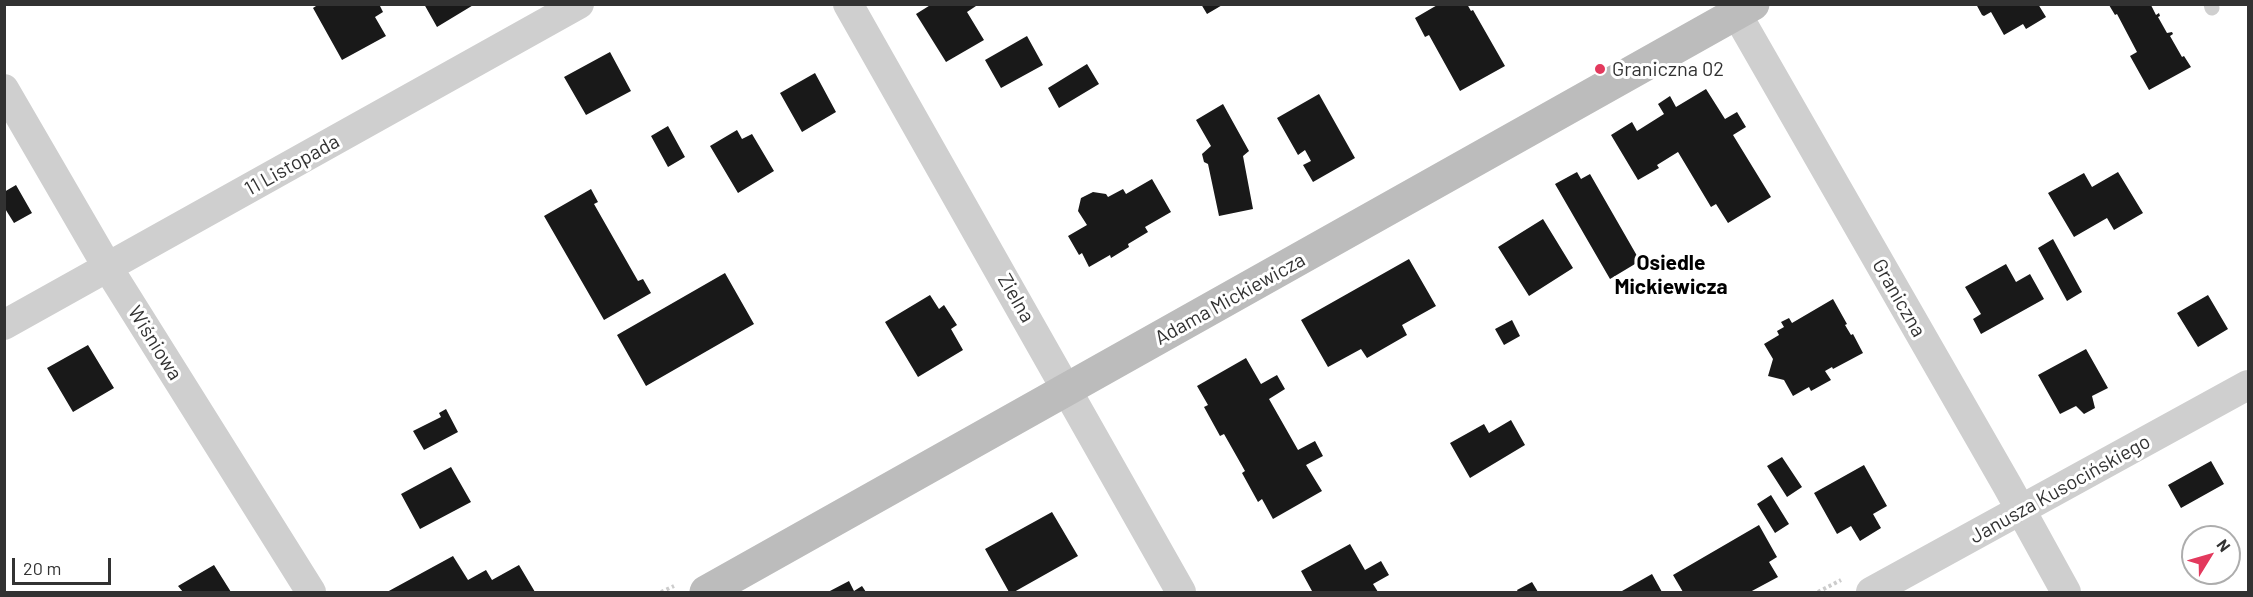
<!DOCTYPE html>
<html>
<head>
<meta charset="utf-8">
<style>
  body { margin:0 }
  #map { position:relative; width:2253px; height:597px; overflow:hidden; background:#fff; font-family:Barlow,sans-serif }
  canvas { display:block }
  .frame { position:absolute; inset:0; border:6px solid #323232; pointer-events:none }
  .north { position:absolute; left:2181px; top:525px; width:60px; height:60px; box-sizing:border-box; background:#fff; border:2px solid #adadad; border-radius:50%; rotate:53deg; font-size:16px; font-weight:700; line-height:24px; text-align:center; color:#323232 }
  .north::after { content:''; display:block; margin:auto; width:21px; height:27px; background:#e3395d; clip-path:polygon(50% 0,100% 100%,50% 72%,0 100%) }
  .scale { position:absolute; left:12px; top:558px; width:99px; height:27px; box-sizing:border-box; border:3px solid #323232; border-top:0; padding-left:8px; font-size:18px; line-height:21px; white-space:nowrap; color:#323232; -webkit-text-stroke:4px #fff; paint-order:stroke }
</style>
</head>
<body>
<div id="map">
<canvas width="2253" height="597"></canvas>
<div class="frame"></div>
<div class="north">N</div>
<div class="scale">20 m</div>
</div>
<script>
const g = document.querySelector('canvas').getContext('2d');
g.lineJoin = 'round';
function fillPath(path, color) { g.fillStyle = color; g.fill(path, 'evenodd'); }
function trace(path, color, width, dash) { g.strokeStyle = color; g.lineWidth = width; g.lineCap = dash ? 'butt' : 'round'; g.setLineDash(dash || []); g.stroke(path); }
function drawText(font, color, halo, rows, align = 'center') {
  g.font = font + ' Barlow,sans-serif'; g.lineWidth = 6; g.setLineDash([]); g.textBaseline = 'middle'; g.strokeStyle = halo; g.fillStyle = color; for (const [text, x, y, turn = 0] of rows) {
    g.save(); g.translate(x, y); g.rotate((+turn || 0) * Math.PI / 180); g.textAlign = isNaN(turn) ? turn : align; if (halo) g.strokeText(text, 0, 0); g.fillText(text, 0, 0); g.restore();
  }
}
fillPath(new Path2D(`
  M319 4H379L383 12 375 17 386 36 342 60 313 8Z
  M424 4H475L437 27Z
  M932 4H979L967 12 984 40 946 62 916 14Z
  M1201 4H1224L1207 14Z
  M1439 4H1467L1471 11 1473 10 1505 66 1460 91 1429 35 1425 37 1415 18Z
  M1976 4H2038L2046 17 2026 29 2023 24 2004 35 1991 12 1984 16 1982 15Z
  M2109 5H2151L2156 15 2159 13 2160 16 2158 17 2167 33 2172 32 2173 34 2170 36 2182 57 2184 56 2191 67 2149 90 2130 56 2137 52 2117 14 2115 15Z
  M1027 36 1043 65 1001 88 985 60Z
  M610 52 631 91 586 115 564 77Z
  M1087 64 1099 84 1059 108 1048 88Z
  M815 73 836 112 802 132 780 93Z
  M1706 89 1725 119 1737 112 1746 127 1733 135 1771 197 1728 223 1716 204 1711 207 1678 152 1657 165 1659 168 1638 180 1611 135 1632 122 1637 131 1664 114 1658 104 1670 96 1676 107Z
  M1319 94 1355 158 1313 182 1303 165 1311 161 1305 150 1298 155 1277 118Z
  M1223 104 1249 151 1243 156 1253 209 1219 216 1208 164 1204 162 1202 154 1211 146 1196 120Z
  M668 126 685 157 668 167 651 136Z
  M737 130 742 139 752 134 774 171 738 193 710 146Z
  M1577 172 1581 179 1590 174 1640 261 1610 279 1555 184Z
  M2118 172 2143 213 2114 230 2107 218 2074 237 2048 193 2084 173 2092 187Z
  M1152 179 1171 212 1145 227 1148 232 1128 244 1129 247 1111 258 1110 255 1089 267 1082 253 1079 255 1068 236 1087 225 1078 211 1081 198 1093 192 1106 194 1108 197 1123 189 1126 194Z
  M16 185 32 213 14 223 4 207V192Z
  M591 189 598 202 594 204 638 281 643 279 651 293 604 320 544 216Z
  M1543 219 1573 268 1529 296 1498 247Z
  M2053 239 2082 292 2067 301 2038 248Z
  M1409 259 1436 306 1402 325 1407 335 1367 358 1361 349 1328 367 1301 320Z
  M2006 264 2016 282 2030 274 2044 299 1981 334 1973 319 1981 314 1965 287Z
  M725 273 754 324 646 386 617 335Z
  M930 295 939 309 944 305 957 325 951 329 963 350 918 377 885 322Z
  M2208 295 2228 329 2198 347 2177 313Z
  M1833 299 1847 324 1845 325 1851 335 1853 334 1863 353 1833 369 1832 367 1825 371 1831 380 1811 391 1809 387 1793 396 1784 380 1768 376 1773 359 1764 344 1779 335 1777 331 1784 327 1781 322 1789 318 1792 323Z
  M1512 320 1520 336 1504 345 1495 329Z
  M88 345 114 388 73 412 47 368Z
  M2086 349 2108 388 2092 396 2095 408 2084 414 2076 406 2060 414 2038 375Z
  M1246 358 1261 384 1277 375 1285 389 1269 399 1298 450 1315 441 1323 456 1306 465 1322 491 1273 519 1262 499 1258 502 1242 473 1245 471 1224 434 1220 436 1204 407 1208 405 1197 386Z
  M446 409 458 432 424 450 413 431 441 417 439 413Z
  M1511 420 1525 445 1470 478 1450 443 1484 424 1489 433Z
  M1782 457 1802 487 1787 497 1767 466Z
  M2211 461 2224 484 2181 508 2168 485Z
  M1864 465 1887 506 1873 514 1881 528 1860 541 1851 526 1837 534 1814 493Z
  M451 467 471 502 420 529 401 494Z
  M1771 495 1789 524 1775 533 1757 504Z
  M1052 512 1078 556 1014 592H1009L985 549Z
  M1759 525 1777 557 1769 562 1778 577 1750 592H1683L1673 575Z
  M1350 544 1365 570 1381 561 1389 575 1373 584 1378 592H1309L1312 591 1301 571Z
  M453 556 468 580 486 570 492 580 519 565 535 592H387Z
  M214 565 231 592H183L178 586Z
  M1652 574 1662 592H1623L1622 591Z
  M849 581 854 591 862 586 866 592H828Z
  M1532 582 1538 592H1518L1517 590Z`), '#191919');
trace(new Path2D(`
  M661 592 674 586
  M1818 592 1841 580`), '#ccc', 4, [3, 3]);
trace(new Path2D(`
  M2211 4 2212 8`), '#cfcfcf', 15);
trace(new Path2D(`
  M848 4 1181 592
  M1731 4 2007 485 2066 592
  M4 89 108 268 311 592
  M4 325 579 4
  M1871 592 2248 385`), '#cfcfcf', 30);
trace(new Path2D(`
  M706 592 1753 4`), '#bcbcbc', 33);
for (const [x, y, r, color] of [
  [1600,69,6,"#e3395d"]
]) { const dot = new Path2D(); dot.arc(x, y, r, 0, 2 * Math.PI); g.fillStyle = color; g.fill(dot); trace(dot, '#fff', 2); }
drawText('20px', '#323232', '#fff', [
  ["Graniczna 02",1612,69]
], 'left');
drawText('20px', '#323232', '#fff', [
  ["11 Listopada",292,165,-29],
  ["Zielna",1016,298,60],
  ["Graniczna",1899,298,60],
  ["Adama Mickiewicza",1230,299,-29],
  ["Wiśniowa",155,343,58],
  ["Janusza Kusocińskiego",2060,489,-29]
]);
drawText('bold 21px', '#000', '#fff', [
  ["Osiedle",1671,263],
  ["Mickiewicza",1671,287]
]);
</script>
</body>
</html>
